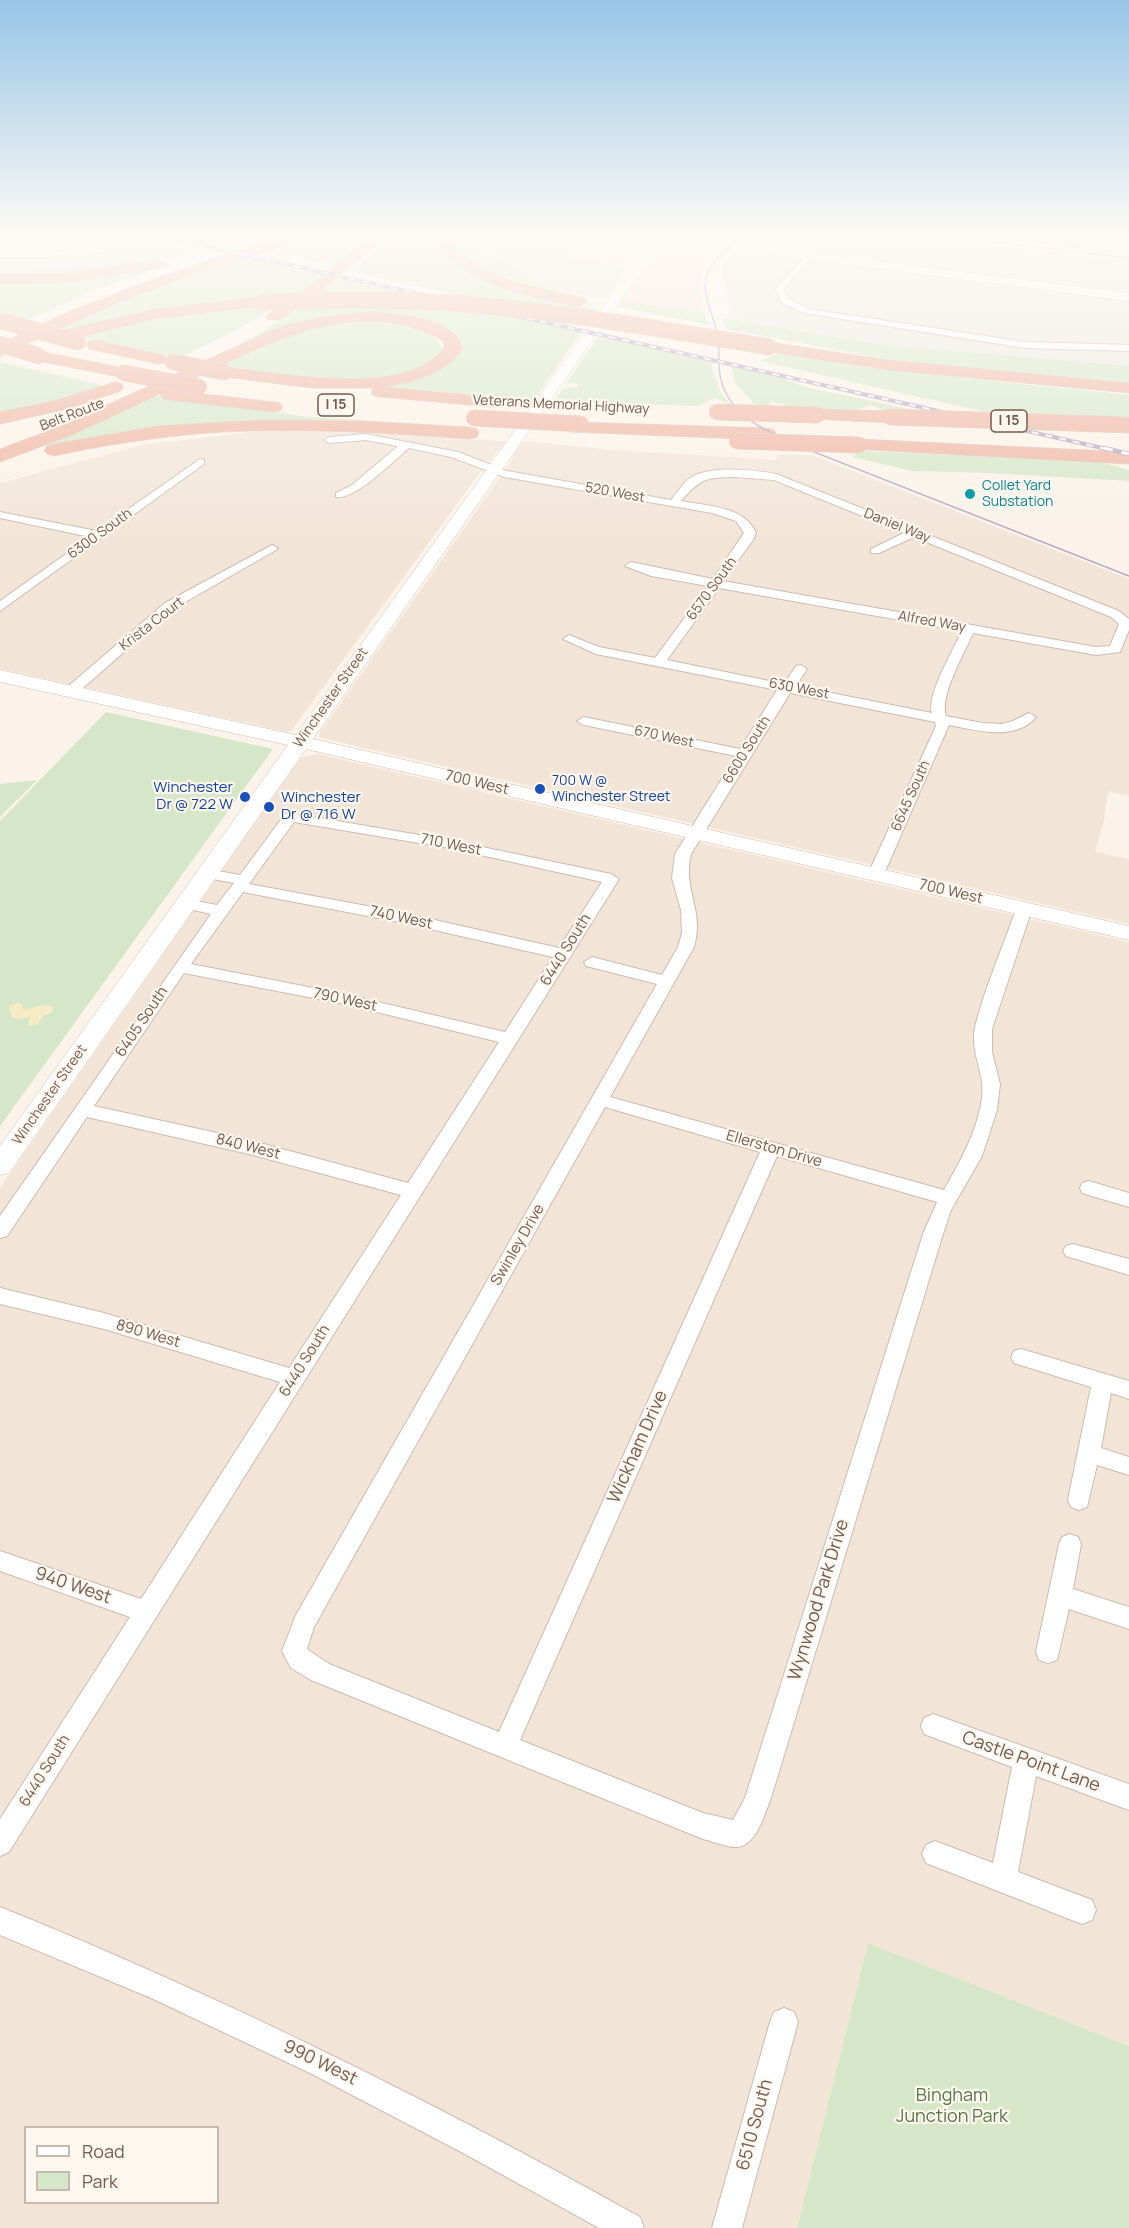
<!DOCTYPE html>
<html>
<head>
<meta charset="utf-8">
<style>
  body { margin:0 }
  #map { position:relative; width:1129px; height:2228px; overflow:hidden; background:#fbf3e9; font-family:Manrope,sans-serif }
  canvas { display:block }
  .legend { position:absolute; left:24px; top:2126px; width:195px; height:78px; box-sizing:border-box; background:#fdf7ef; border:2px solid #c6b9af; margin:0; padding:8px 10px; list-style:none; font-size:18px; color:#735b4f }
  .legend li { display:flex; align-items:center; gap:12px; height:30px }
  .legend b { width:30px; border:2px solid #c6b9af }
</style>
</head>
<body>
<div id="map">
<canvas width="1129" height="2228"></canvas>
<ul class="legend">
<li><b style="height:8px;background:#fff"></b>Road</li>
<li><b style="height:16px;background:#d5e7c8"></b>Park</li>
</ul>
</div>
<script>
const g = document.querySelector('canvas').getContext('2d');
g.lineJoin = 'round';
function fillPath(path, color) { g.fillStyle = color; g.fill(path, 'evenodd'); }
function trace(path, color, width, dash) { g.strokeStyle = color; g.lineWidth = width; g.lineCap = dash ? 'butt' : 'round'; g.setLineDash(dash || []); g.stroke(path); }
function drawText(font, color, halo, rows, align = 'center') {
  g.font = font + ' Manrope,sans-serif'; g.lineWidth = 4.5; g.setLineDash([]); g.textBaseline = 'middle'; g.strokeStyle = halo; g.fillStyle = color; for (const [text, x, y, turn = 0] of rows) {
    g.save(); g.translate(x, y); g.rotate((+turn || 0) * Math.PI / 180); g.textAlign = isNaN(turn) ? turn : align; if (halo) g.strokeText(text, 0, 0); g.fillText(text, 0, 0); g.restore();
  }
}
fillPath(new Path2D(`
  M1098 232H1129V255L1089 250Z
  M276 429 507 441 479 474 291 731H284L0 669V483L141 445Z
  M521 441 614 450 776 460 777 455H812L1129 579V796L1108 791 1104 820 1095 852 1129 859V924L321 738 319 733 328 721 508 466Z
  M318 754 1129 942V2046L868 1943 797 2228H0V1188L296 764 302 757ZM26 2128H218V2202H26Z`), '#f2e5d8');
fillPath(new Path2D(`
  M469 232H620L648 240 628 267 564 258 574 251 515 236 490 253Z
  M675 242 714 247 710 251 719 253 702 268 700 286 704 313 620 301 663 244Z`), '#fae5dd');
fillPath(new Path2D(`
  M0 232H115L190 249 113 264 53 271 0 272Z
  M761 232H882L1129 262V295L744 244Z
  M515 236 561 243 557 247 575 250 565 258 628 267 607 299 550 290 490 253Z
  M737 250 1129 299V366L887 345 731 318 721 266Z`), '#ece6e1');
fillPath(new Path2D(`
  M326 232H374L331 267 328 266 331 262 317 263 263 251Z
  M398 232H430L440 250 461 266 553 300 598 309 592 316 486 301 349 271Z
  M444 232H463L471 243 482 251 493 255 550 290 589 298C557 302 455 266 444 232Z
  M937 232H1098L1089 250Z
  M202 246 214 249C143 266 73 273 0 276V272C69 271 135 262 202 246Z
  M246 256 325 273 292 297 139 313 58 332 54 331 95 315 96 310Z
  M163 267 103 287 23 322 0 315V282Z
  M341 277 426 297 317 296Z
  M623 301 704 313 710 325 618 307Z
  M310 302 467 305 581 332 534 400 365 385 453 359 445 331 351 316 204 363 250 339Z
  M261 304 270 311 221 338 178 358 70 335 128 321Z
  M723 318 887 345 1129 366V385L979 371 897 361 726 329Z
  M367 321C390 322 433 324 443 349 440 357 434 359 427 364 377 396 272 373 215 365L275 340 328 323Z
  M610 338 716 362 711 366 721 393 732 406 715 398 698 406 589 402 556 398 563 389 578 387V384L566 383 597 339Z
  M780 353 934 375 1129 395V422L998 415 760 361Z
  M0 362 109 387 0 416Z
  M731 365 776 376 806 387 924 412 883 411 871 405C845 417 799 409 771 401L767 408 757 407 735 383Z
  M150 395 301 416 482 429 321 421 256 420 139 430 43 446 39 444Z
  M861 451 1094 460 1129 470V481L989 473 912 471 852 457Z
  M106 712 273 749 0 1126V821Z
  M37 780 0 817V784Z
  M868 1943 1129 2046V2228H797Z`), '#d5e7c8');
fillPath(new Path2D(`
  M17 1003H20L24 1010C34 1008 44 1002 54 1007L51 1013 43 1016 38 1024 28 1026 30 1017 18 1019 11 1017 9 1006Z`), '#f7ebc6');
const water = new Path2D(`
  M952 232H1085L1079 247Z`);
fillPath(water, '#bedee3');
trace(water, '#a6cdd3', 1.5);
const street = new Path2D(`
  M35 232H48L103 245 104 248 111 250 107 252 47 257H0V253H47L96 248Z
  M807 255 814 257 783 289 789 299 809 309 1025 342 1129 345V351L1025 348 804 313 782 303 775 289Z
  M366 434 458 452 507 471 671 500C677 493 683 483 690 478 710 465 754 470 776 474L1119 611 1129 619V630L1120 652 1096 655 973 633C965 653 939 695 946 716L982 723 1001 724 1013 721 1029 713 1036 717C1015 742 976 730 949 725L884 874 876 879 868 874 936 726 935 722 790 693 691 854C682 890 705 910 694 947L610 1097 944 1190C960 1162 986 1116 982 1082 979 1064 971 1046 975 1027 984 989 1003 947 1016 909L1024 904 1032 909 992 1029V1052L1000 1084 997 1110 982 1156 951 1210 943 1234 770 1801C764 1815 756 1846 737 1847 727 1848 713 1841 703 1839L311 1680 291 1668 282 1651 296 1615 657 984 586 966 584 962 592 957 662 975 678 947 682 933 681 910 672 878 675 854 736 756 584 725 577 721 584 717 740 749 777 690 596 654 563 639 569 635 599 647 655 658 708 586 651 576 625 566 631 562 713 579 744 533 736 521 712 513 504 477 451 457 409 448C393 461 356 500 336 497V493L352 485 398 446 366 440 329 443 324 440 329 437ZM735 477 774 480 904 533 871 549V553H879L914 537 1111 617 1119 624 1110 646 1096 647 723 581 753 540 756 533C745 506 707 506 681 501 700 479 706 477 735 477ZM719 588 962 631C954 648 926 696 932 713L796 686 807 669 801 665 796 666 784 684 667 660ZM605 1107 760 1152 499 1732 329 1664 307 1649 314 1627ZM777 1156 937 1202 923 1234 745 1798 733 1820 703 1813 520 1740Z
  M200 459 204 460V464L0 611V601L90 537 0 518V512L97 531Z
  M272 545 278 548 276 550 173 609 75 695H65L63 692 65 689 165 603Z
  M290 813 449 840 611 874 619 879 9 1852 0 1856V1819L130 1617 0 1571V1551L141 1599 280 1382 104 1329 0 1304V1288L104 1313 289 1368 401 1195 249 1154 87 1117 7 1236 0 1238V1216L211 914 180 907 178 904 186 899 217 905 234 883 202 877 199 874 202 871 207 869 240 875 285 814ZM294 822 449 848 602 882 559 948 399 912 249 884ZM243 892 399 922 553 957 505 1032 344 994 191 964ZM184 973 344 1004 499 1042 408 1183 249 1140 94 1106Z
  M1089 1181 1129 1193V1207L1082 1193 1080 1188 1082 1183Z
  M1073 1244 1129 1259V1275L1066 1256 1063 1251 1066 1246Z
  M1021 1349 1129 1381V1399L1111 1393 1101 1448 1129 1457V1475L1097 1465 1087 1507 1079 1510 1071 1507 1068 1500 1091 1387 1014 1363 1011 1357 1014 1351Z
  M1070 1534 1078 1537 1081 1544 1073 1589 1129 1607V1629L1069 1609 1057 1660 1048 1663 1039 1660 1036 1652 1059 1544 1062 1537Z
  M933 1714 1129 1784V1810L1036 1776 1018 1872 1092 1900 1096 1910 1092 1920 1082 1924 926 1863 922 1854 926 1845 935 1841 993 1863 1012 1767 924 1734 921 1726 924 1718Z
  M0 1907C221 1996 432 2101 640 2217L644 2228H599L465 2154 310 2073 151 1998 0 1935Z
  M784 2008 794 2012 798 2022 742 2228H712L770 2022 774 2012Z`);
const secondary = new Path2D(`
  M630 232H668L667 234 695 239 1129 293V301L663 240 313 739 1129 926V940L306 749 9 1173 0 1175V1146L288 745 0 682V670L296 735 653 238 631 234Z`);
const highway = new Path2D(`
  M298 232H319L317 235 198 273 120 302 0 356V344C95 296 196 263 298 232Z
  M376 232H392L317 295 280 320H268L266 317 268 314 305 289Z
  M431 232H445C472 280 536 286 585 299L587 302 579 307C527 295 455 285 431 232Z
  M160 260 168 265 165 268 60 283 0 284V274L60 273Z
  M263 297 269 299 271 302 269 305 155 319 67 340 59 335 61 331 155 309Z
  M370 312C395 313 443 317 459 339L462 350C443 375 413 382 384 387L492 397 498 398 501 402 498 406 492 407 380 397 374 396 371 392 374 388H312L224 377 218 376 215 372 218 368 224 367C281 373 375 392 426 364 433 360 439 354 444 349L443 341C353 289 253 352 170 390L274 402 280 403 283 407 280 411 274 412 169 400 163 399 160 394 72 435 0 462V449L58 427 279 327 326 316Z
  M95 340 164 355 167 359 164 363 158 364 89 349 86 345 89 341Z
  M769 342 888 360 1129 383V393L888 370 763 351 760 347 763 343Z
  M39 351 124 368 130 369 133 373 130 377 124 378 33 360 30 356 33 352Z
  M115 382 121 383 124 387 121 391 68 409 0 424V412L58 400Z
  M817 409 890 411 897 413 899 417 897 421 890 423 810 419 808 415 810 411Z
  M261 420 364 421 470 427 477 429 479 433 477 437 470 439C383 433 295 427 208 433 156 437 105 445 54 456L47 454 44 450 47 446 54 444 158 426Z
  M577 422 767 428 774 430 776 434 774 438 767 440 570 432 568 428 570 424Z
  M859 439 1129 452V464L852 449 849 445 852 441Z`);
trace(street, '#ccbbaf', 2);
trace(secondary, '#d0bdb0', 1);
trace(highway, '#d8d1ce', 1);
fillPath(street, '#fff');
fillPath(secondary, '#fff');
fillPath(highway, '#efb7a5');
trace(new Path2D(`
  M748 232C734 244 713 257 707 275 701 293 712 312 716 329 720 344 718 360 720 375 726 414 767 432 799 446L1129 576
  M909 232 1129 258`), '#b6a7c4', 1.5);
const railFar1 = new Path2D(`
  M144 232 1111 450`);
const rail = new Path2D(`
  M1104 448 1129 454`);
trace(railFar1, '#b6a7c4', 4);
trace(rail, '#b6a7c4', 4.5);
trace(railFar1, '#fdf7ef', 2, [7]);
trace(rail, '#fdf7ef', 3, [9]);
const highwayBridge = new Path2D(`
  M263 302C327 299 390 299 454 303 560 311 664 330 769 347
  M2 321 78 342
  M0 344 39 356
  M173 362 224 372
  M124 373 199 387
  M717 412 817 415
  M890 417 1129 425
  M474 418 581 424
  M737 441 859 445`);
trace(highwayBridge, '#d8d1ce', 17, []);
trace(highwayBridge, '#efb7a5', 16);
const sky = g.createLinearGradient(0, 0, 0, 544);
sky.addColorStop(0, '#97c5e6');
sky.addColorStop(0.43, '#fdfaf5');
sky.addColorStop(1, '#fdfaf500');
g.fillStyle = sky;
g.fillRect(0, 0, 1129, 544);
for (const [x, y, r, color] of [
  [970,494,6,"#0f9aa8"],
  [540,789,6,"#1a4fb4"],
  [245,797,6,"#1a4fb4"],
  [269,807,6,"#1a4fb4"]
]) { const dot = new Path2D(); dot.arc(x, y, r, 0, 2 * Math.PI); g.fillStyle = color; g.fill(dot); trace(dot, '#fdf7ef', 2); }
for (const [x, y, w] of [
  [336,405,36],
  [1009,421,36]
]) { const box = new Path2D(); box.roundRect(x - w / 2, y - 11, w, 22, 4.5); g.fillStyle = '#fdf7ef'; g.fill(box); trace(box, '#735b4f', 1.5); }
drawText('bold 14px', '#735b4f', null, [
  ["I 15",336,405],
  ["I 15",1009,421]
]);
drawText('14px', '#735b4f', '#fdf7ef', [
  ["Veterans Memorial Highway",561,405,3],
  ["Belt Route",72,415,-21],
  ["520 West",615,493,10],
  ["Daniel Way",897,526,22],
  ["6300 South",100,534,-36],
  ["6570 South",712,589,-54],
  ["Alfred Way",932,622,10],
  ["Krista Court",152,624,-38],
  ["630 West",799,689,11],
  ["Winchester Street",331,698,-55],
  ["670 West",664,737,12],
  ["6600 South",747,750,-58],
  ["6645 South",911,796,-66],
  ["Winchester Street",50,1095,-55]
]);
drawText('14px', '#0d838f', '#fdf7ef', [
  ["Collet Yard",982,486],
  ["Substation",982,502]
], 'left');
drawText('14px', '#164399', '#fdf7ef', [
  ["700 W @",552,781],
  ["Winchester Street",552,797]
], 'left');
drawText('15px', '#735b4f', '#fdf7ef', [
  ["700 West",477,783,13],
  ["710 West",451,845,11],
  ["700 West",951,892,13],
  ["740 West",401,918,12],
  ["6440 South",566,950,-58],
  ["790 West",345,1000,12],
  ["6405 South",142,1022,-56],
  ["840 West",248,1147,14],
  ["Ellerston Drive",774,1149,16],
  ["Swinley Drive",518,1245,-60],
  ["890 West",148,1334,16],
  ["6440 South",305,1361,-58],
  ["6440 South",45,1771,-58]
]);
drawText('15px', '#164399', '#fdf7ef', [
  ["Winchester",233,788],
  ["Dr @ 722 W",233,805],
  ["Winchester",281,798,"left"],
  ["Dr @ 716 W",281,815,"left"]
], 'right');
drawText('18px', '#735b4f', '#fdf7ef', [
  ["Wickham Drive",638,1447,-66],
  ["940 West",73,1586,19],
  ["Wynwood Park Drive",819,1600,-73],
  ["Castle Point Lane",1031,1762,20],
  ["990 West",320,2063,26],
  ["6510 South",755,2125,-75]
]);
drawText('18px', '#567748', '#fdf7ef', [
  ["Bingham",952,2096],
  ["Junction Park",952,2117]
]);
</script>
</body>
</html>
